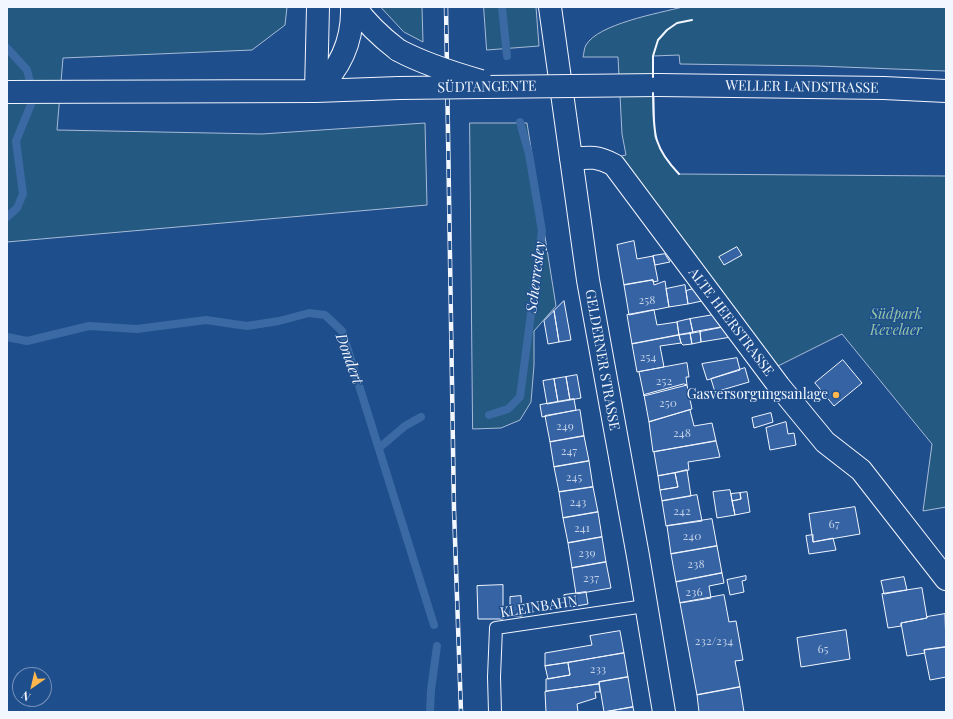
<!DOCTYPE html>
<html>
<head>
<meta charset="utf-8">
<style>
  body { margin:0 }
  #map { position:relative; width:953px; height:719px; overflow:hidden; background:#1f4e8c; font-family:"Playfair Display",serif }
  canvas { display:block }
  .frame { position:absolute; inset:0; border:8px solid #f2f6ff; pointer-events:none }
  .north { position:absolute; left:12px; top:667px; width:40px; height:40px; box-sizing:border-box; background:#1f4e8c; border:1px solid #7391ba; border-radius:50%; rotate:214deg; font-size:11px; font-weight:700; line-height:16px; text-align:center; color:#f2f6ff }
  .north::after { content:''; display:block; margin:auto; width:14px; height:18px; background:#ffb74d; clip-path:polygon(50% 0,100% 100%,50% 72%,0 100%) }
</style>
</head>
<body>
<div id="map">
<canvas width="953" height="719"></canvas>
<div class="frame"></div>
<div class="north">N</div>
</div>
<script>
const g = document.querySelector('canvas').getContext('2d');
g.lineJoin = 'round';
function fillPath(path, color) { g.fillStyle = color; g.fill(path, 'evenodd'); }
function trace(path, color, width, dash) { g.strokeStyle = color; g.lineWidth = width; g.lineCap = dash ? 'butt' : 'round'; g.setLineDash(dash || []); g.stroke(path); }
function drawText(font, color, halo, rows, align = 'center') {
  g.font = font + ' "Playfair Display",serif'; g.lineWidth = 3; g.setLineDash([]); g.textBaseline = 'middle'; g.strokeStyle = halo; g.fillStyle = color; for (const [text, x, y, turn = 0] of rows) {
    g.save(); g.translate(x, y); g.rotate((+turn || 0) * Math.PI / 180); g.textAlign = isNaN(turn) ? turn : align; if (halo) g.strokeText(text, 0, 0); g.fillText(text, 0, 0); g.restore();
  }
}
const green = new Path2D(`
  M7 7H287L285 25 252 50 63 58 57 130 262 134 425 123 427 205 7 242Z
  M381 7H422L423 42 404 32Z
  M484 7H536L539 46 487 50Z
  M683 7H946V71L817 66 680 64 679 55 653 56 655 137 663 154 679 174 946 176V507L923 511 932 444 842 334 778 366 673 234 615 157 626 155 622 134 618 57H583C584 54 584 48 586 45 598 24 659 13 683 7Z
  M470 123H527L556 306 534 331V365L531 402 520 420 501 428 473 429Z`);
fillPath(green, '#245a82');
trace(green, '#a8bbd7', 1);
trace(new Path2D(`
  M502 7 507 56
  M7 48 27 70 34 97 16 141 23 194 17 208 7 217
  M7 337 27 341 89 326 137 329 206 320 247 326 279 321 309 313 325 315 342 331 434 625
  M489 415 508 409 520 397 542 231 529 154 520 122
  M379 448 405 426 421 417
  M430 712 431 690 437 646`), '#3b69a3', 8);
const building = new Path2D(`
  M634 241 637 259 653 256 658 281 653 282V280L624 285 617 245Z
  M737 247 742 255 724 265 719 257Z
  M665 254 670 262 655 265 653 256Z
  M653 280 654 285 665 281 669 307 629 315 624 285Z
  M685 285 688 304 669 307 666 289Z
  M693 289 702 301 688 304 686 291Z
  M564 301 571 340 559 342 554 311Z
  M654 310 657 325 677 322 679 335 632 344 627 315Z
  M554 311 559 342 548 344 544 321Z
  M713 315 723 327 693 333 690 319Z
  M690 319 693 333 679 335 677 322Z
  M723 327 731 337 701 342 700 331Z
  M700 331 701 342 692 344 690 333Z
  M690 333 692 344 683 345 681 343 679 335Z
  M679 335 681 343 660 346 664 367 637 372 632 344Z
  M737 358 740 370 707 380 702 364Z
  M843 360 862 383 834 406 815 383Z
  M687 363 689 377H686L687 385 644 396 639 372Z
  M745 368 749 382 715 392 711 379Z
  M577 375 581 398 570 400 566 377Z
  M566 377 570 400 558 402 554 379Z
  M554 379 558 402 547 404 543 381Z
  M684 384 687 385 692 409 649 422 644 395Z
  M574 399 576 410 542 417 540 405Z
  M580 410 584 436 550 442 545 416Z
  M690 410 694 426 712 423 716 441 653 452 649 422Z
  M771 413 773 422 754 428 752 418Z
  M786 422 788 434 794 433 796 445 770 450 766 428Z
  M584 436 589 461 554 467 550 442Z
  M716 441 720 457 688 462 689 470 658 476 654 452Z
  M589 461 593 487 559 492 554 467Z
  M687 470 691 496 662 501 660 490 678 487 675 473Z
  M675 473 678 487 660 490 658 476Z
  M593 487 598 512 563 518 559 492Z
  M730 490 735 515 717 518 713 492Z
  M747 492 750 512 735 515 732 501 741 499 740 493Z
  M740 493 741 499 732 501 731 494Z
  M697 495 702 521 666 526 662 501Z
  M855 507 860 534 813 542 809 514Z
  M598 512 602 537 568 543 563 518Z
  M712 519 717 546 671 554 667 526Z
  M813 535V542L833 538 836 550 809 554 806 536Z
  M602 537 606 562 572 568 568 543Z
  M717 546 722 573 676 582 671 554Z
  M606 562 611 588 576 594 572 568Z
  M722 573 724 583 709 586 711 598 680 603 676 582Z
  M746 576V580L742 581 744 592 730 595 727 580Z
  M904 577 907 590 884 594 881 581Z
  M503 585V619H478L477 586Z
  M922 588 927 618 901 623V626L888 628 882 594Z
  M586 592 588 604 565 608 564 595Z
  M724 595 729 622 736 621 743 660 735 661 740 687 697 695 680 603Z
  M521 596 522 616H510V597Z
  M945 614 946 647 924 650 925 653 907 656 901 623 927 618V617Z
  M846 630 850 659 801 667 797 638Z
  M620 631 624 653 545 666V653L592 645 590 636Z
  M946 647V677L930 680 924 650Z
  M624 653 628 677 599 682V684L546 691V679L570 675 568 663Z
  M568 663 570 675 548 679 545 666Z
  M628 677 633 707 604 712 599 682Z
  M599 684 600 692H595L596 698 577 704 578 712H546L545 692Z
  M740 687 744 712H699L697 695Z
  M633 707 634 712H604Z`);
fillPath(building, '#3563a3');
trace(building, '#f2f6ff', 1);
const lane = new Path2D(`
  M495 712 494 677 496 628 645 606`);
const street = new Path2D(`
  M550 7 588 280 638 556 664 712
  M571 159C591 157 597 156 614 165L779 386 825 442 861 470 946 579`);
const secondary = new Path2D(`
  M355 7C367 24 381 37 398 50
  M658 85 884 88 946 91
  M316 91C341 68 353 41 352 7
  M316 91 318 7
  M7 92 316 91 399 88`);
trace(lane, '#f2f6ff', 14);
trace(street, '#f2f6ff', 24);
trace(secondary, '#f2f6ff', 24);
trace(lane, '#1f4e8c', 12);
trace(street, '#1f4e8c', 22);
trace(secondary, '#1f4e8c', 22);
const rail = new Path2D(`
  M446 7 454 510 461 712`);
trace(rail, '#f2f6ff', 4.5);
trace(rail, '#1f4e8c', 3, [9]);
const secondaryBridge = new Path2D(`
  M398 50C424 64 453 73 481 81
  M399 88 658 85`);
trace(secondaryBridge, '#f2f6ff', 24, []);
trace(secondaryBridge, '#1f4e8c', 22);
trace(new Path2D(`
  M653 77V56L658 40 667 30 677 23 692 20
  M653 93C654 130 651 145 679 174`), '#f2f6ff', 2);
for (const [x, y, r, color] of [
  [836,395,4,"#ffb74d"]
]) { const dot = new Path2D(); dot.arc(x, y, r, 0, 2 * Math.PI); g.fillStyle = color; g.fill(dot); trace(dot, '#1f4e8c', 1.5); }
drawText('12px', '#c3d1e8', null, [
  ["258",647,300],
  ["254",648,357],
  ["252",664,381],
  ["250",668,403],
  ["249",565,426],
  ["248",682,433],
  ["247",569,451],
  ["245",574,477],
  ["243",578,502],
  ["242",682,511],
  ["67",834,524],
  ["241",582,528],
  ["240",692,536],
  ["239",587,553],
  ["238",696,564],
  ["237",591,578],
  ["236",694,592],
  ["232/234",714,641],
  ["65",823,649],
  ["233",598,669]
]);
drawText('14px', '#f2f6ff', '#1f4e8c', [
  ["SÜDTANGENTE",487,87,-1],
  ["WELLER LANDSTRASSE",802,87,1],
  ["ALTE HEERSTRASSE",731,322,53],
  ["GELDERNER STRASSE",602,360,80],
  ["KLEINBAHN",539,607,-9]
]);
drawText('italic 14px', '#97c8a6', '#1f4e8c', [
  ["Südpark",896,315],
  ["Kevelaer",896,331]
]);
drawText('14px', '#f2f6ff', '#1f4e8c', [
  ["Gasversorgungsanlage",828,395]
], 'right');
drawText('italic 15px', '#f2f6ff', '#1f4e8c', [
  ["Scherresley",536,277,-83],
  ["Dondert",349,359,70]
]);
</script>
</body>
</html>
